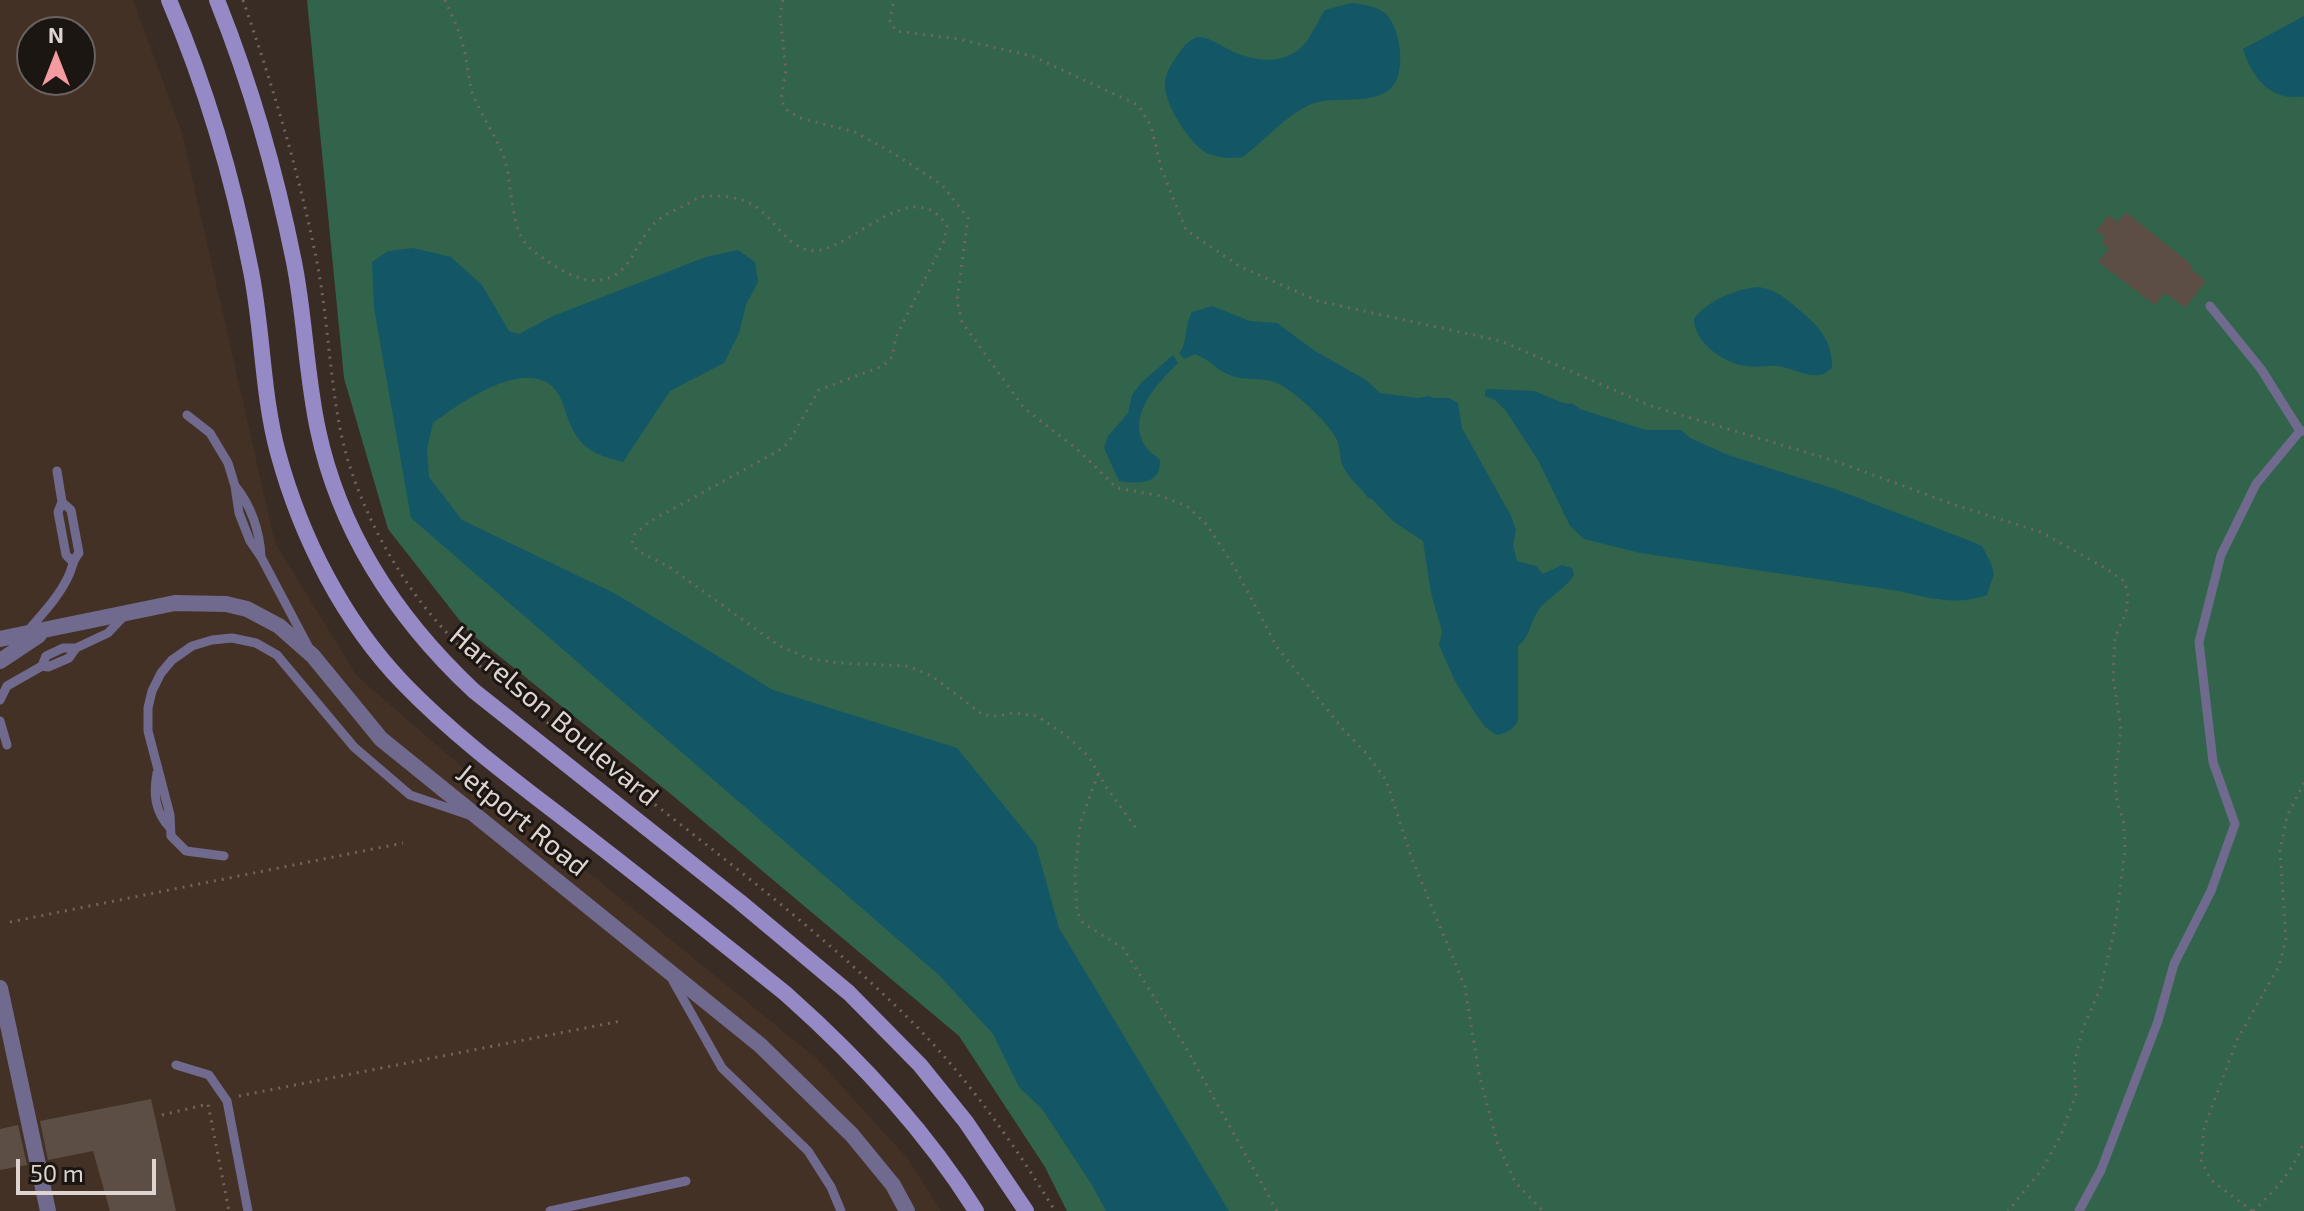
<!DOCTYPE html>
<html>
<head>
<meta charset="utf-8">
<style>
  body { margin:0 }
  #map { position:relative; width:2304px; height:1211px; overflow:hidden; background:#392c24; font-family:"Exo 2",sans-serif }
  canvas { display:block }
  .north { position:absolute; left:16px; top:16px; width:80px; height:80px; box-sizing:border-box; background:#1c1612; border:2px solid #6a625e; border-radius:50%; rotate:0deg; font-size:22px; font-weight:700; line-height:32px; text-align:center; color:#ded5d0 }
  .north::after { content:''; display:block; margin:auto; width:28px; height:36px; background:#f49aa1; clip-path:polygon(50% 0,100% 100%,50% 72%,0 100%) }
  .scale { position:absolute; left:16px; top:1159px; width:140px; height:36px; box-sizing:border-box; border:4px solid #ded5d0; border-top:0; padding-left:10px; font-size:24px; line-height:28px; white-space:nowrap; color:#ded5d0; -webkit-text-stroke:6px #1c1612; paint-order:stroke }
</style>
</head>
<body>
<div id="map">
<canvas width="2304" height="1211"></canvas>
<div class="north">N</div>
<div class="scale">50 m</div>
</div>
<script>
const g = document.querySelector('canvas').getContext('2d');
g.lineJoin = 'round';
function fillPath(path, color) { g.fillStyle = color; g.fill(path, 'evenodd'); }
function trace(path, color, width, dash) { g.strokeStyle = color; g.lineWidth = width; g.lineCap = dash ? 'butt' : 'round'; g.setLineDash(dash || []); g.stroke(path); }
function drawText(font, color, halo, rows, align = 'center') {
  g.font = font + ' "Exo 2",sans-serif'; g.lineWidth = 6; g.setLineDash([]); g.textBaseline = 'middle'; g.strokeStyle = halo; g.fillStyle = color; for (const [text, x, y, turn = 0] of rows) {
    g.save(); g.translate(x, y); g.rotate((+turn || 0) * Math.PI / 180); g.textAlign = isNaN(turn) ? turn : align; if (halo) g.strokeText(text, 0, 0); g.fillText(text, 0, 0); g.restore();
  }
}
fillPath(new Path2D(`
  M0 0H133L182 133 275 543 357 676 507 806 817 1059 908 1159 941 1211H0ZM32 32H80V80H32Z`), '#443125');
fillPath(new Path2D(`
  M307 0H2304V1211H1067L1045 1167 959 1036 672 795 468 631 388 529 344 378Z`), '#32644b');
fillPath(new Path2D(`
  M1351 3C1362 4 1377 6 1386 14 1401 29 1407 75 1390 89 1370 106 1335 95 1312 104 1286 115 1265 140 1243 157 1230 159 1219 158 1207 153 1191 146 1165 104 1165 87 1164 74 1172 63 1179 53 1183 47 1190 39 1198 37 1206 36 1219 44 1226 48 1251 62 1287 67 1306 42 1313 33 1318 20 1325 10Z
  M2304 16V97C2298 96 2290 98 2284 96 2262 91 2249 69 2243 49Z
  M413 248 451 257 482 285 509 331 519 334 553 316 706 257 738 250 755 262 758 282 746 305 739 333 724 363 670 391 623 462C593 454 580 449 568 419 565 411 563 402 559 395 533 351 460 403 433 423L427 449 429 477 462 520 616 594 773 690 957 748 1036 845 1059 928 1229 1211H1106L1092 1185 1042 1109 1019 1087 993 1034 939 975 411 518 374 308 372 262 388 251Z
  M1757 287C1773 289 1778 293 1790 302 1812 321 1833 335 1832 368 1815 384 1798 369 1778 366 1768 365 1757 368 1746 366 1725 364 1693 342 1694 318 1710 300 1733 290 1757 287Z
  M1212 306 1250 321 1277 323 1315 351 1366 380 1380 393 1418 398 1430 396 1433 398H1449L1458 403 1462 428 1511 516 1516 530 1513 545 1517 561 1536 566 1543 574 1562 565 1572 568 1574 575C1565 589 1552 595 1541 607 1530 619 1532 635 1518 646V720C1516 728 1505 734 1497 735L1485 727 1473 710 1455 681 1439 645 1442 631 1431 593 1423 541 1394 522 1372 499 1368 498C1361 487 1351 481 1345 470 1339 461 1341 450 1337 440 1330 424 1291 387 1274 382 1261 377 1246 381 1232 376 1217 371 1209 359 1195 354L1184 359 1179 353C1188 344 1184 325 1192 312Z
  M1173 355 1178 363C1158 383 1125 416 1146 447 1149 453 1156 455 1160 460 1161 485 1138 484 1119 481L1104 448 1108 436 1128 413 1132 395 1141 383Z
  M1490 389 1534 391 1563 403 1573 404 1580 409 1646 430H1681L1690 438 1728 455 1835 489 1973 542 1982 546 1991 563 1994 574 1987 595C1956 606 1929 598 1899 591L1640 553 1584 539 1570 526 1539 462 1506 411 1495 400 1485 396V390Z`), '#135666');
fillPath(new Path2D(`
  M2126 212 2192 265 2190 268 2206 281 2185 308 2165 293 2155 305 2098 262 2109 248 2102 243 2105 238 2096 231 2109 215 2118 222Z
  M151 1099 176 1211H110L93 1151 48 1160 40 1121Z
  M18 1125 27 1165 0 1170V1129Z`), '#5c4e45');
trace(new Path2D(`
  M243 0C272 84 298 169 316 257 327 311 329 368 339 423 349 480 378 542 412 590 470 672 560 731 639 792 731 864 824 935 907 1017 965 1074 1013 1142 1055 1211
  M445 0C451 14 459 29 463 45 467 60 468 77 472 92 481 117 499 139 506 164 512 188 511 233 531 249 557 269 598 299 626 265 636 253 642 236 653 225 661 216 673 211 684 206 689 203 695 199 700 197 714 194 741 197 753 205 776 218 790 256 820 250 859 242 915 175 947 226L944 241 896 337 892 357 883 366 819 390 788 443 778 451 649 522 634 535 632 543 638 551 668 566 778 645 807 658 839 663 908 666 932 676 983 715 998 716 1014 713 1037 716 1067 736 1089 757 1106 787 1136 828
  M783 0 780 15 786 70 781 100 787 110 800 118 855 132 893 153 942 185 968 218 957 300 962 322 1024 408 1078 450 1117 488 1161 496 1187 506 1207 525 1235 568 1277 647 1342 728 1366 753 1386 780 1412 859 1465 987 1479 1074 1497 1142 1515 1182 1543 1211
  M893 4 890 21 896 31 958 39 1032 56 1138 105 1151 126 1161 168 1186 230 1239 266 1318 301 1501 341 1651 406 1832 460 1958 506 2041 532 2107 569 2125 582 2128 596 2126 613 2115 637 2113 676 2121 730 2115 777 2117 802 2124 823 2125 850 2115 928 2101 987 2083 1028 2074 1064 2076 1094 2061 1135 2043 1168 2008 1211
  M1098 774 1080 824 1075 875 1077 912 1083 923 1123 948 1186 1048 1277 1211
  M10 922 403 843
  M239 1096 621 1021
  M162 1115 208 1104 229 1211
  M2252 1211 2211 1180 2201 1160 2204 1128 2237 1040 2279 966 2286 940 2280 851 2287 816 2304 783
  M2253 1211C2276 1190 2294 1170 2304 1141`), '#71655f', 3, [2, 6]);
trace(new Path2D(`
  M2210 306 2261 369 2300 431H2304
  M187 415 210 433 228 463 235 486 239 513 250 541 261 557 308 646
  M57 471 62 502 58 512 66 555 72 561
  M235 486C251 505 260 532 261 557
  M27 632C42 614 59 597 69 575 73 566 72 561 79 553L71 510 62 502
  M42 666 46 656 63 648H76
  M0 700 7 686 42 666 48 667 69 658 76 648 108 633 125 615
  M0 721 7 745
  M157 773C153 794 155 812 170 828
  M224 856 186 851 171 836 170 815 148 731V708L152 691 161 673 172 660 192 646 212 640 232 638 256 643 277 655 354 747 410 795 469 815
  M673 981 722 1068 808 1151 831 1187 841 1211
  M176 1065 209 1075 227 1101 248 1211
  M550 1211 686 1181
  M2079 1211 2101 1170 2158 1021 2174 964 2211 891 2235 824 2213 762 2199 642 2221 555 2256 484 2300 431`), '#706a8f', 9);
trace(new Path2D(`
  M0 639 175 603 226 604 247 609 279 626 313 656 381 739 760 1045 852 1135 893 1185 907 1211
  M0 661 39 635
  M0 988 48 1211`), '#706a8f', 16);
trace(new Path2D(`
  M169 0C206 87 233 178 251 271 263 331 262 394 278 453 301 537 343 621 404 684 461 743 529 791 593 841 658 891 722 943 786 994 858 1058 925 1129 976 1211
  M217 0C251 85 276 172 294 262 305 317 306 374 318 430 340 533 397 619 474 691L740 902 849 993 920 1065 966 1122 1026 1211`), '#958ac5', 16);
drawText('28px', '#ded5d0', '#1c1612', [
  ["Harrelson Boulevard",554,716,40],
  ["Jetport Road",522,820,39]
]);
</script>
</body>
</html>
